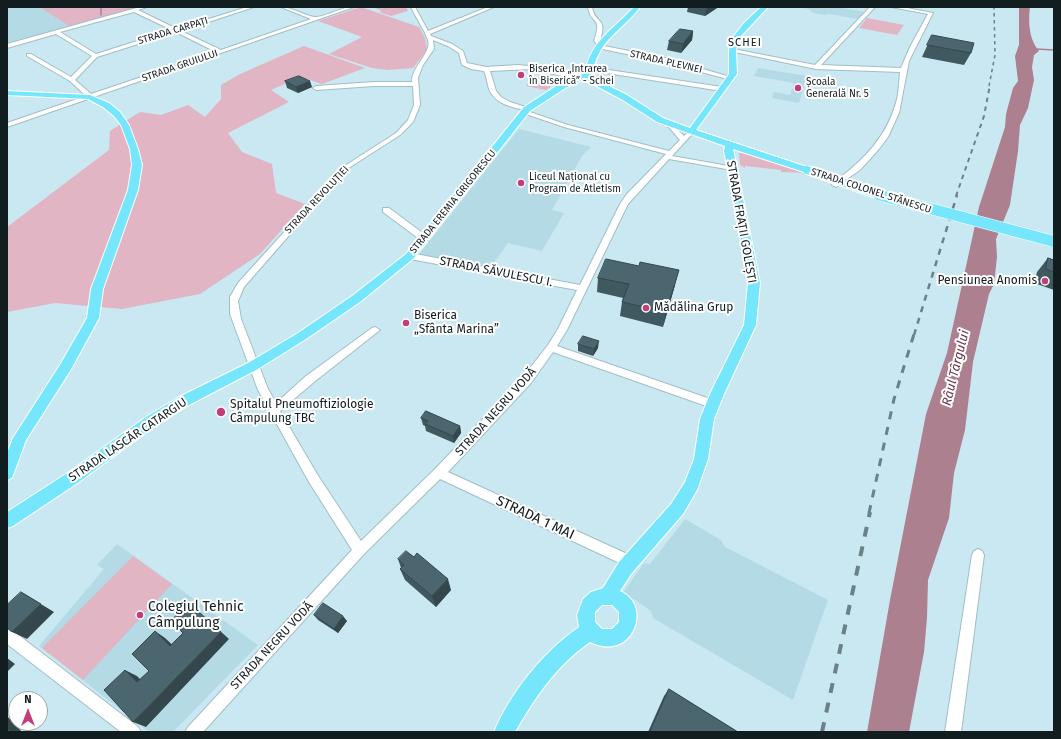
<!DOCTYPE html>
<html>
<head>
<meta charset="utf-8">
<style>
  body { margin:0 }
  #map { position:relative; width:1061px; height:739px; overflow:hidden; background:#cae8f1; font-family:"Fira Sans",sans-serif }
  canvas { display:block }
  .frame { position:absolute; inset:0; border:8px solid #121d20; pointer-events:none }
  .north { position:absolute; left:8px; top:691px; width:40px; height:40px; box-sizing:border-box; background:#fff; border:1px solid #a0a5a6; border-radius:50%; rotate:0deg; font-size:11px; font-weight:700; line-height:16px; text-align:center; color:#121d20 }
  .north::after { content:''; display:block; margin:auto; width:14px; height:18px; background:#c43c7a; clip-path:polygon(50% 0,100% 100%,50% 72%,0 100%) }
</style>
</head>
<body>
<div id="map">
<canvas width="1061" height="739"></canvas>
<div class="frame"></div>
<div class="north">N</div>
</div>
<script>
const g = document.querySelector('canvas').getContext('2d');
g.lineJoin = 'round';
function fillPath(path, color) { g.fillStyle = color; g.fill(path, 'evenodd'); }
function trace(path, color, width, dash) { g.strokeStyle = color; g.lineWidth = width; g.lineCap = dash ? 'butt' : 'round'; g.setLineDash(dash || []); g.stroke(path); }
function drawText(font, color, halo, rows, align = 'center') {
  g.font = font + ' "Fira Sans",sans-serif'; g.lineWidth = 4; g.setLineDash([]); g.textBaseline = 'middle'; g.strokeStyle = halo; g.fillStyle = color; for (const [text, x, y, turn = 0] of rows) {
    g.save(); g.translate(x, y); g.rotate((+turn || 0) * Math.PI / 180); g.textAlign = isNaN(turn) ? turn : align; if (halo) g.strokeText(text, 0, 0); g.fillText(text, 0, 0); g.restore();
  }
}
fillPath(new Path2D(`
  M7 7H39L69 26 7 45Z
  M797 7 822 8 823 7H836L865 12 858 19 829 14 825 15 813 13 809 9Z
  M758 68 807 76 799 103 772 98 774 92 790 95 794 83 754 76Z
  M519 129 591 147 582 156 552 210 564 213 542 251 508 243 491 267 419 254Z
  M685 519 721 540 725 547 828 600 793 700 653 618 651 611 634 599 627 600 622 594 644 563 650 564Z
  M117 544 258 645 173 732H149L39 646 104 569 97 565Z`), '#b4dae6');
fillPath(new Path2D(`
  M39 7H139L69 26Z
  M361 7 419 27 425 38 427 50 413 68 388 70 372 68 329 54 362 37 318 21Z
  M373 7H406L408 11 391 16 379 12 382 11Z
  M867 18 904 25 897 35 859 28Z
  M304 46 365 68 322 84 301 77 271 90 289 102 228 133 242 152 272 164 276 193 305 204 260 254 200 294 122 309 55 303 7 312V227L109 150 110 131 140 112 161 115 188 105 205 117 221 99V85L240 74Z
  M531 80 557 82 546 90 526 86Z
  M739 153H745L808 173 781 172V170L745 166V168L740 165Z
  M133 556 172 584 83 680 42 648Z`), '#e1b5c4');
fillPath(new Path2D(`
  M1019 7H1030C1028 22 1029 40 1039 51L1034 55 1032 67 1034 80 1028 108 1020 125 1018 151 1010 205 996 239 997 257 994 284 989 294 973 362 965 430 954 473 949 518 928 580 927 618 924 652 909 732H867L890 600 926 414 947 353 979 207 1005 127 1006 114 1013 88 1018 81 1015 56 1019 45Z`), '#ac808f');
trace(new Path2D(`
  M101 7V15
  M1036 49 1054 50`), '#ac808f', 1.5);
const minor = new Path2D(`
  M140 7H147L138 10 177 29 247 7H254L181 31 221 50 311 19 281 7C292 7 309 18 317 17 330 15 341 7 354 7L7 127V123L86 96 70 81 27 56V54H31L71 77 92 56 56 34 7 48V44ZM134 12 172 30 96 54 60 32ZM176 32 216 52 91 94 75 80 97 57Z
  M411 7H415L428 31 488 7H494L430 34 431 36 452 44 463 51 467 63 486 67 518 65 539 67 568 73 582 78 579 80 532 69 490 71 496 91 501 97 510 102 529 108 530 109 527 111 568 125 669 151 680 140 666 124 671 123 684 136 689 131 694 132 672 156 734 167V169L732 170 669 159 628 204 567 330 557 346 716 401 717 404 716 407 712 408 553 352 531 383 448 472 636 558 637 562 636 566 631 568 626 566 440 479 364 554 203 732H185L188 727 352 550 309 482 258 390 230 314V297L238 283 343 167 396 133 408 120 414 105 413 86H374L316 90 313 88 316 86 374 82H412C411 67 432 53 428 40 424 29 416 18 411 7ZM433 40 448 46 459 53 462 65 471 69 484 71C487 77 487 83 489 89 495 104 511 107 525 110L522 112 523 113 564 127 666 154 627 194 620 204 580 285 410 253 407 254 406 256 410 259 577 290 558 329 548 345 523 377 435 469 361 541 317 474 280 411 314 382 380 330 375 327 372 328 306 376 276 403 268 389 241 319 238 301 244 287 347 169 400 135 413 122 420 105 418 78 423 65 434 49Z
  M588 7H592C595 25 608 16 600 41L604 44V46L665 58 734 78 731 80 664 62 598 48 599 46 594 41C603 15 591 26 588 7Z
  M870 7H875L821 65 901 68 910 47 928 14 891 7H902L933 13 909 61 899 113 888 137 879 149 861 169 836 187 832 185 833 183C863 161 888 136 897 99 899 90 899 81 900 72L816 69 730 51 733 49 815 65Z
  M589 67 722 87 725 89 722 91 587 70V68Z
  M383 208H389L428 237V241H422L383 212Z
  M978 549 982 551 984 555 961 732H945L972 555 974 551Z
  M7 628 12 630 138 727 141 732H121L7 644Z`);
const major = new Path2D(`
  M634 7H640C623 30 595 42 593 75L595 79 627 95 663 118 690 128 729 74V50L734 36 744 23 761 7H768L741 36 736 50 737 74 696 130 810 168 812 170 807 173 804 172 733 149 760 283 756 325 724 394 714 419 708 459 697 490 683 514 631 574 620 591C654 606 632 663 590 642 557 665 535 697 515 732H494C510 693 544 651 579 627L577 615 583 599 591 592 603 588 619 562 671 504 685 482 694 459 700 419 710 394 744 325 748 283 732 189 724 151 725 146 657 122 621 99 589 82 587 78 567 87 530 111 414 258 360 302 306 339 258 369 191 404 159 423 79 482 13 526 7 528V512L69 472 149 415 181 396 248 363 298 333 352 296 406 254 524 107 561 83 585 73C590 41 615 28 634 7ZM602 605H612L619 612V622L612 629H602L595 622V612Z
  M7 91 90 95 109 103 120 112 129 125 138 149 142 165 138 190 103 289 99 318 70 371 26 440 12 478 7 480V453L13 438 60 365 87 318 91 289 128 190 132 165 130 149 121 125 114 116 103 107 88 99 7 95Z`);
trace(minor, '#a1bec6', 2);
trace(major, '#fff', 2);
fillPath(minor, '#fff');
fillPath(major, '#76e6fd');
trace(new Path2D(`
  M989 86 995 55 994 7`), '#6c8187', 1.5, [3.5, 3.5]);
trace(new Path2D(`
  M956 196 984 116 990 85`), '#6c8187', 2, [4.5, 4.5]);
trace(new Path2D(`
  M914 335 957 195`), '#6c8187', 2.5, [6, 6]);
trace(new Path2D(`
  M869 513 894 399 914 334`), '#6c8187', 3, [8, 8]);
trace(new Path2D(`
  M822 732 870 512`), '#6c8187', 4, [10, 10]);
const majorBridgeFar1 = new Path2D(`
  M807 170 882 196`);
const majorBridge = new Path2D(`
  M879 195 1052 241`);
trace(majorBridgeFar1, '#fff', 10, []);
trace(majorBridge, '#fff', 12, []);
trace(majorBridgeFar1, '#76e6fd', 8);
trace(majorBridge, '#76e6fd', 11);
fillPath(new Path2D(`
  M688 7H717V8L705 16 687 12Z
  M693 31 692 40 681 53 667 50 669 41Z
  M932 35 971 53 964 65 922 57Z
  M285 81 312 87 298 93 287 88Z
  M1048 258 1054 260V290L1034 283 1037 272Z
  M639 266 675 285 663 327 620 316 622 302 623 298 597 292 598 278Z
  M578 344 598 348 593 356 578 351Z
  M421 418 460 426 461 433 454 443 426 431 425 426 423 425Z
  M398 559 451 590 436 607 405 580 400 569 401 568Z
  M314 615 347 621 338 633 318 620Z
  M669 689 738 732H648L664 696Z`), '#40585f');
fillPath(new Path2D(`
  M708 7H717V8L705 16 707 8Z
  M693 31 692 40 681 53 683 44Z
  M310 81 312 87 298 93 296 87Z
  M679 270 675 285 663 327 666 312Z
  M599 341 598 348 593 356 594 349Z
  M460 426 461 433 454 443 453 436Z
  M448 579 451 590 436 607 432 596Z
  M21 592 54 612 27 639 12 632Z
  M189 603 229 639 146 727 133 722 221 632Z
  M343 616 347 621 338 633 334 629Z
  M155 631 165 638 180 652 170 646Z
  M7 658 15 664 7 672Z
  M125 670 137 676 149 688 137 682Z
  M7 716 22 732H11L7 728Z`), '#34474d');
const building = new Path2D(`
  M680 29 693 31 683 44 669 41Z
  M932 35 974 43 971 53 927 45Z
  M299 76 310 81 296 87 285 81Z
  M1048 258 1054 260V272L1046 269Z
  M606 259 639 266 640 262 679 270 666 312 622 302 629 284 598 278Z
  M583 336 599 341 594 349 578 344Z
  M426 411 460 426 453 436 425 424 428 421 421 418Z
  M406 551 414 557 417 553 448 579 432 596 400 569 404 565 398 559Z
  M21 592 41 604 12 632 7 628V605Z
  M189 603 221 632 133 722 104 690 125 670 137 682 149 671 132 654 155 631 170 646 183 633 171 621Z
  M323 603 343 616 334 629 314 615Z
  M669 689 738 732H650Z
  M7 728 11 732H7Z`);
fillPath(building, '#4b666e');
trace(building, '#34474d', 1);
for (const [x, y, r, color] of [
  [521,75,4,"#c43c7a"],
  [798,88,4,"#c43c7a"],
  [521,183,4,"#c43c7a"],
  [1045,281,4,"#c43c7a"],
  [646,308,4,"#c43c7a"],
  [406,323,4,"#c43c7a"],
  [221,412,5,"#c43c7a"],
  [140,615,4,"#c43c7a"]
]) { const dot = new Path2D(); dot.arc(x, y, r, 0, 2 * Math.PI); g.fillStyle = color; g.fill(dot); trace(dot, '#fff', 1.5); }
drawText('10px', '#121d20', '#fff', [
  ["STRADA CARPAȚI",173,31,-17],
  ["STRADA PLEVNEI",666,62,13],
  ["STRADA GRUIULUI",180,66,-19],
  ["STRADA COLONEL STĂNESCU",871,191,18],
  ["STRADA REVOLUȚIEI",317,200,-47],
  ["STRADA EREMIA GRIGORESCU",453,202,-51]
]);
drawText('10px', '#121d20', '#fff', [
  ["Biserica „Intrarea",529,69],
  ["în Biserică” - Schei",529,81],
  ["Școala",806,82],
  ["Generală Nr. 5",806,94],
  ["Liceul Național cu",529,177],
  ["Program de Atletism",529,189]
], 'left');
g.letterSpacing = '1px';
drawText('11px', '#121d20', '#fff', [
  ["SCHEI",745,43]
]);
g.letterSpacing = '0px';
drawText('12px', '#121d20', '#fff', [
  ["STRADA FRAȚII GOLEȘTI",741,222,80],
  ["STRADA SĂVULESCU I.",496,272,11],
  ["STRADA NEGRU VODĂ",496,412,-48],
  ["STRADA LASCĂR CATARGIU",128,440,-34],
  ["STRADA NEGRU VODĂ",272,646,-47]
]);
drawText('12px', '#121d20', '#fff', [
  ["Pensiunea Anomis",1037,281,"right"],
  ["Mădălina Grup",654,308],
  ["Biserica",414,316],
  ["„Sfânta Marina”",414,330],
  ["Spitalul Pneumoftiziologie",230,405],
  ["Câmpulung TBC",230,419]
], 'left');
drawText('italic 13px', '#6d324a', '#fff', [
  ["Râul Târgului",956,368,-76]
]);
drawText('14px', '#121d20', '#fff', [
  ["STRADA 1 MAI",535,518,25]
]);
drawText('14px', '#121d20', '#fff', [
  ["Colegiul Tehnic",148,607],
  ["Câmpulung",148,623]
], 'left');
</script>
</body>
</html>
